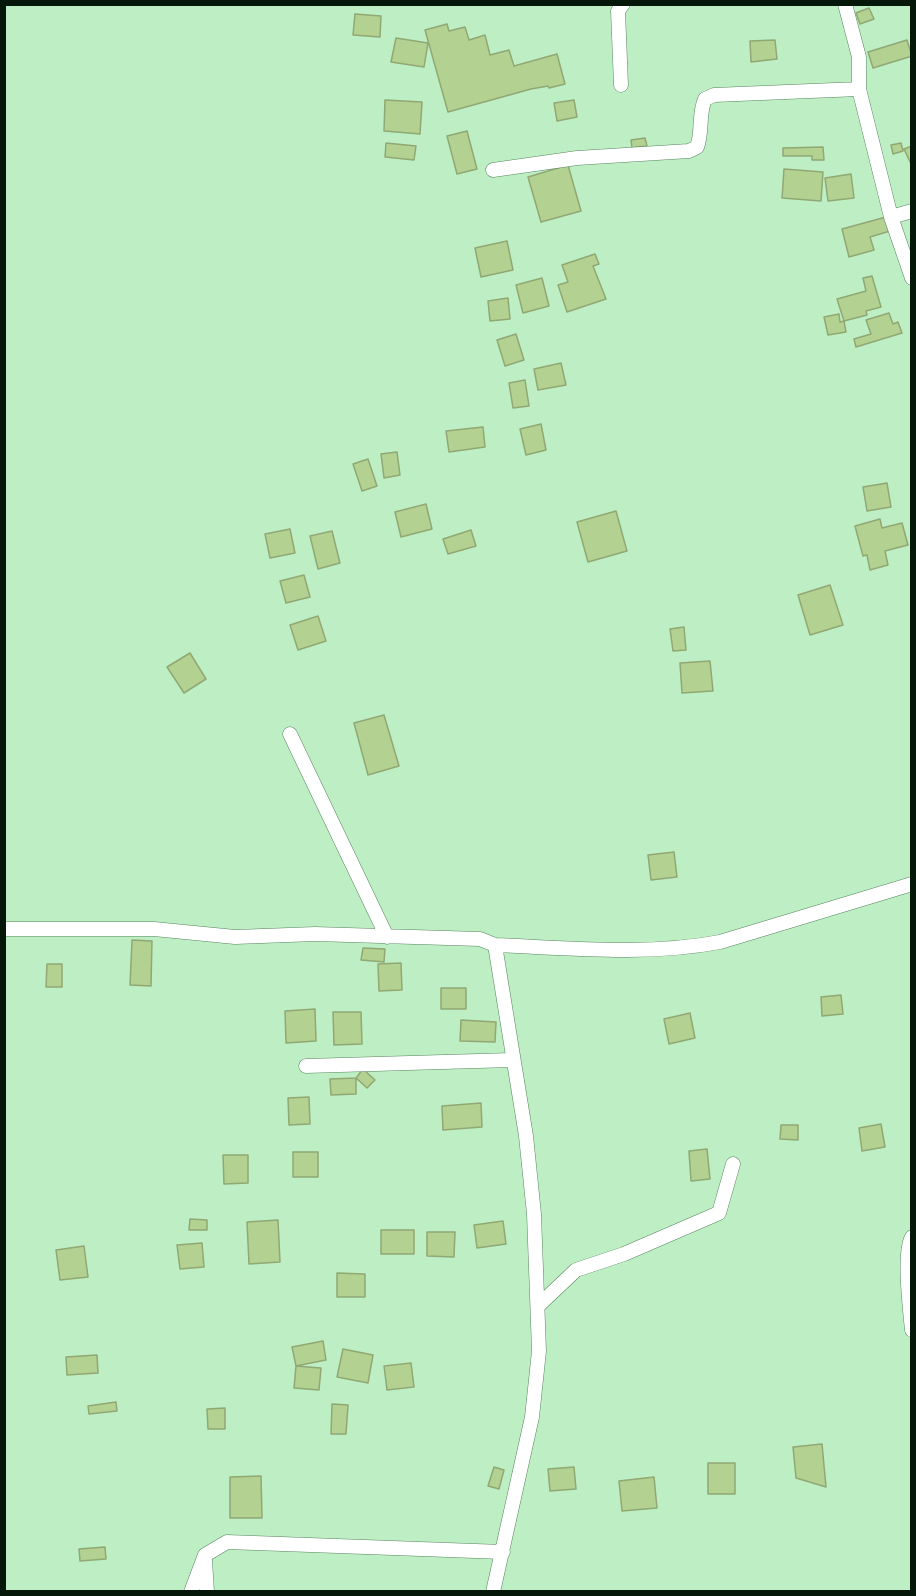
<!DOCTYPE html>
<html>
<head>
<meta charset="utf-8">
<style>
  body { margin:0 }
  #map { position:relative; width:916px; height:1596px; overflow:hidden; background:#beefc4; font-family:Merriweather,serif }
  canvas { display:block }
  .frame { position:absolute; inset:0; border:6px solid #051708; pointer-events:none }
</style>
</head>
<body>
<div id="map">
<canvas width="916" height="1596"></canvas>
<div class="frame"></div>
</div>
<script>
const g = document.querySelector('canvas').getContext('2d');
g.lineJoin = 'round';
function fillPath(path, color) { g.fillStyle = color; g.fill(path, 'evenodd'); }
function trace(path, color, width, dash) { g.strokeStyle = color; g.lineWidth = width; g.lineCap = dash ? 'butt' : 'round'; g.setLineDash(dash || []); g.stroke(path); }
const building = new Path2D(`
  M869 8 874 19 860 24 856 13Z
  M355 14 381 16 380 37 353 35Z
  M447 24 449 31 465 27 469 40 485 35 490 55 509 50 514 66 557 54 565 84 549 88 548 86 531 89 448 112 425 30Z
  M396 38 428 43 424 67 391 62Z
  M775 40 777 59 751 62 750 41Z
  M907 40 912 56 873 68 868 52Z
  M385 100 422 102 420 134 384 131Z
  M574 100 577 117 557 121 554 103Z
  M467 131 477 169 457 174 447 136Z
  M645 138 647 146 632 148 631 140Z
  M386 143 416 146 414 160 385 157Z
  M901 143 903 151 893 154 891 145Z
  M912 146V166L904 149Z
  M823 147 824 160H812V156H783V148Z
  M568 165 581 211 541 222 528 177Z
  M784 169 823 172 821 201 782 198Z
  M851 174 854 198 828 201 825 178Z
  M886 217 890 231 870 237 874 250 849 257 842 229Z
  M507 241 513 270 481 277 475 248Z
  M595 254 599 264 593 266 606 299 567 312 558 285 568 282 562 265Z
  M872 276 881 307 866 311 867 315 844 321 837 299 866 291 863 278Z
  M542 278 549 306 523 313 516 285Z
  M508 298 510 319 490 321 488 301Z
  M889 313 893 324 898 322 902 333 856 347 854 339 871 334 866 320Z
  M839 314 840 322 844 321 846 332 828 335 824 317Z
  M516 334 524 360 505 366 497 340Z
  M561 363 566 385 538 390 534 369Z
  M525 380 529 406 513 408 509 383Z
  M541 424 546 450 526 455 520 429Z
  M483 427 485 447 449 452 446 431Z
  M397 452 400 475 384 478 381 454Z
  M368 459 377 486 362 491 353 464Z
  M887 483 891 507 867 511 863 487Z
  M426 504 432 529 401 537 395 512Z
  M616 511 627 551 588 562 577 522Z
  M880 519 882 528 902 523 908 545 885 551 888 565 870 570 867 555 863 556 855 526Z
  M290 529 295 553 270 558 265 534Z
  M471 530 476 546 448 554 443 539Z
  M332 531 340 563 318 569 310 536Z
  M304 575 310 597 286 603 280 581Z
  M830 585 843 625 810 635 798 595Z
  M318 616 326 641 298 650 290 625Z
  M684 627 686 650 673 651 670 629Z
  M190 653 206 679 184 693 167 667Z
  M710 661 713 691 682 693 680 663Z
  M384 715 399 766 368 775 354 723Z
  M674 852 677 877 651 880 648 855Z
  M132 940 152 941 151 986 130 985Z
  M363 948 385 949 384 962 361 960Z
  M401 963 402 990 379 991 378 964Z
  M47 964H62V987H46Z
  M441 988H466V1009H441Z
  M841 995 843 1014 822 1016 821 997Z
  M315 1009 316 1041 286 1043 285 1011Z
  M333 1012H361L362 1044 334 1045Z
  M690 1013 695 1038 669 1044 664 1019Z
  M461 1020 496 1022 495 1042 460 1041Z
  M363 1069 375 1080 367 1088 356 1078Z
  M356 1078V1094L331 1095 330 1079Z
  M309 1097 310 1124 289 1125 288 1098Z
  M481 1103 482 1127 443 1130 442 1106Z
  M881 1124 885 1147 862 1151 859 1128Z
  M781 1125H798V1140L780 1139Z
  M707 1149 710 1179 691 1181 689 1151Z
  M293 1152H318V1177H293Z
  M223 1155H248V1183L224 1184Z
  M190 1219 207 1220V1230H189Z
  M278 1220 280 1262 249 1264 247 1222Z
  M503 1221 506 1244 477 1248 474 1225Z
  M381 1230H414V1254H381Z
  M427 1232H455L454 1257 427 1256Z
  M202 1243 204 1267 180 1269 177 1245Z
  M84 1246 88 1277 60 1280 56 1250Z
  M337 1273 365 1274V1297H337Z
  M323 1341 326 1360 296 1366 292 1347Z
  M343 1349 373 1355 368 1383 337 1377Z
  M97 1355 98 1373 67 1375 66 1357Z
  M411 1363 414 1387 387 1390 384 1366Z
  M296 1366 321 1368 319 1390 294 1388Z
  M116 1402 117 1411 89 1414 88 1406Z
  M332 1404 348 1405 346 1434H331Z
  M225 1408V1429H208L207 1409Z
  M822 1444 826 1487 796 1478 793 1447Z
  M708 1463H735V1494H708Z
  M494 1467 504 1470 499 1489 488 1486Z
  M574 1467 576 1489 550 1491 548 1469Z
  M261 1476 262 1518H230V1477Z
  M654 1477 657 1508 622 1511 619 1481Z
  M105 1547 106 1559 80 1561 79 1549Z`);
fillPath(building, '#b3d191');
trace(building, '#90a874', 1.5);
const street = new Path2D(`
  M845 4 859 57V89L891 217 912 278
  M621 85 618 11 623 4
  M493 170 577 158 689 151 697 147C703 131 698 115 705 99L714 95 859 89
  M891 217 912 211
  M290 734 387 937
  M4 929H154L235 937 315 934 480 939 495 945C569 948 646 956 720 942L912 884
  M306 1066 512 1060
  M912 1237C903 1252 910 1310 912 1330
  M538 1306 576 1270 624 1254 719 1213 733 1164
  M205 1560 207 1592
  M191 1592 205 1555 227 1542 503 1552
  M493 1592 532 1417 539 1351 534 1214 526 1136 495 945`);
trace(street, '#58855f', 15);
trace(street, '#fff', 14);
</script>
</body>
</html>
